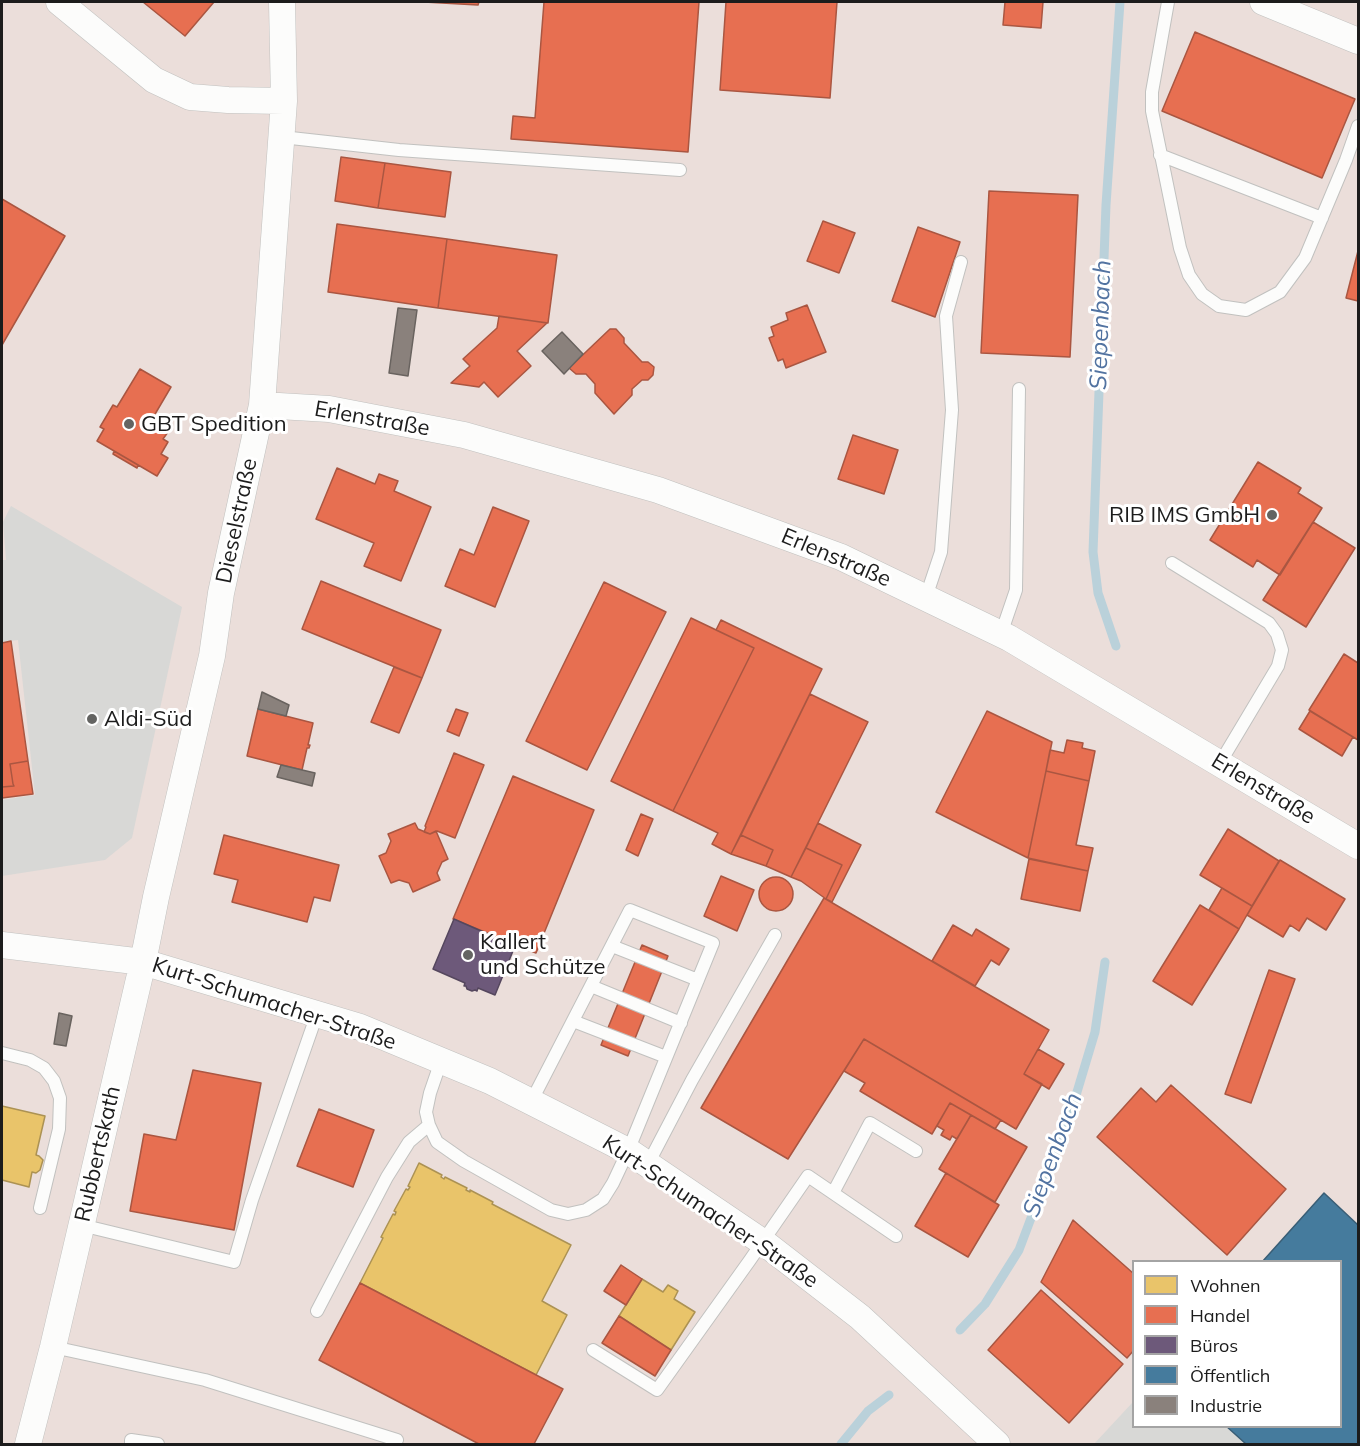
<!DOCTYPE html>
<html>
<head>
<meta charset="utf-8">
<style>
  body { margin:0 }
  #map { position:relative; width:1360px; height:1446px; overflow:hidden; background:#eae9e4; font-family:Mulish,sans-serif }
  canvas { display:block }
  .frame { position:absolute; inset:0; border:3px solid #1c1c1c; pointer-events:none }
  .legend { position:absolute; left:1132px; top:1260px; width:210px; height:168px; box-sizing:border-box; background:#fff; border:2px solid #a4a4a4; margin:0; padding:8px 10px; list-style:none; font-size:18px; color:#1c1c1c }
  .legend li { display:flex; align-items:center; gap:12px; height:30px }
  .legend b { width:30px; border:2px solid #a4a4a4 }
</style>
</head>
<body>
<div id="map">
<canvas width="1360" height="1446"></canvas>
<div class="frame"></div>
<ul class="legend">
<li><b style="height:16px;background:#e9c46a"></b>Wohnen</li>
<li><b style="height:16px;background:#e76f51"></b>Handel</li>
<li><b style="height:16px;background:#6d597a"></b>Büros</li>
<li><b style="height:16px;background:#457b9d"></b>Öffentlich</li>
<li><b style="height:16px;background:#8a817c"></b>Industrie</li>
</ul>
</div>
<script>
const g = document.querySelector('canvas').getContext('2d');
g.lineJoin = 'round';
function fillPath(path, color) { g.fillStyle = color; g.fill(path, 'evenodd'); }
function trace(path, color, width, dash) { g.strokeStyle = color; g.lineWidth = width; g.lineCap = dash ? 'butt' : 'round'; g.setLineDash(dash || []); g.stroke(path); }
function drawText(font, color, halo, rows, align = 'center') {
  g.font = font + ' Mulish,sans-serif'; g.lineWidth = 6; g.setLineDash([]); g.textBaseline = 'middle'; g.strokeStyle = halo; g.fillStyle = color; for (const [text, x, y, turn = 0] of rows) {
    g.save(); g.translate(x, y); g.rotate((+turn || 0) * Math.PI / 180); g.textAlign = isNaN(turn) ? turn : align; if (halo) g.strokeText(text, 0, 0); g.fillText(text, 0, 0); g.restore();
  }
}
fillPath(new Path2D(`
  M2 2H1358V1444H2ZM1134 1262H1340V1426H1134Z`), '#ebdeda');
fillPath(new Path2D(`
  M11 506 182 607 132 838 105 860 2 876V800L35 795 18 640 3 642 2 631V560H6L3 522Z
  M1133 1402 1134 1426 1226 1427 1246 1444H1094Z`), '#d8d8d6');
const homes = new Path2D(`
  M2 1106 45 1116 36 1155 39 1156 43 1160 40 1170 36 1173 32 1172 29 1187 2 1180Z
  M419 1163 442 1175 441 1177 444 1179 445 1177 467 1188 466 1190 470 1192V1190L493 1202 492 1204 571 1245 542 1301 567 1315 536 1375 360 1283 383 1238 381 1237 393 1214 395 1215 396 1212 394 1211 406 1189 408 1190 410 1187 408 1186Z
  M642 1279 663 1292 668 1285 678 1291 674 1299 695 1312 671 1350 619 1316Z`);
fillPath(homes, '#e9c46a');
trace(homes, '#ac9253', 1.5);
const shops = new Path2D(`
  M143 2H214L185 36Z
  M424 2H479L478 5Z
  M544 2H699L688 152 511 139 513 116 535 118Z
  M726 2H837L830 98 720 90Z
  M1005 2H1043L1041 28 1003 25Z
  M1195 32 1355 99 1322 178 1162 111Z
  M341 157 385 163 378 208 335 201Z
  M385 163 451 172 445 217 378 208Z
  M989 191 1078 195 1070 357 981 353Z
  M2 199 65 236 2 345Z
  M823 221 855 233 839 273 807 261Z
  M337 224 447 239 438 308 328 292Z
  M918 227 960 242 935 317 892 301Z
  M447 239 557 255 548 323 438 308Z
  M1358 251V301L1346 298Z
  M807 305 826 352 786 368 783 359 778 361 769 338 774 336 771 327 788 320 786 313Z
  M499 316 547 323 517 351 531 366 498 397 484 382 479 387 451 383 470 366 463 359 497 328Z
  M610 329H616L624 338V343L642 362H648L654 367 653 375 648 380H642L632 389V395L614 414 595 393V384L586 374H576L569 368Z
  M140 369 171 387 151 421 168 432 163 439 168 442 161 454 168 458 157 476 97 441 104 429 100 427 113 405 117 407Z
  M853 435 898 450 884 494 838 479Z
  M114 451 138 465 137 468 113 454Z
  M1258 462 1301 488 1298 493 1322 508 1280 575 1257 560 1253 567 1210 540Z
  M337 468 375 484 379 474 398 481 394 491 431 507 401 581 364 566 374 543 316 519Z
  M493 507 529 521 495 607 445 586 460 549 474 555Z
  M1313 522 1355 548 1306 627 1263 600Z
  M321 581 441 630 422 678 302 629Z
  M604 582 666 612 587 770 526 741Z
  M691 618 754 648 673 811 611 781Z
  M721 620 822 669 731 854 712 844 718 833 673 811 754 648 716 630Z
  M11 641 28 761 10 764 13 784 14 786 2 787V643Z
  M1344 654 1358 663V740L1309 710Z
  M394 667 422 678 399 733 371 722Z
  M810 694 868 722 791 877 766 866 773 850 741 835Z
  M258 709 313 723 308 745H310L309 748H307L302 770 247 756Z
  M456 709 468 713 459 736 447 731Z
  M987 711 1052 742 1028 858 936 812Z
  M1310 711 1353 737 1342 756 1299 729Z
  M1067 740 1083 743 1082 748 1095 751 1089 781 1046 771 1050 750 1064 753Z
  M454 753 484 765 455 838 437 831 430 834 424 832 426 827 425 826Z
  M28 761 33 794 2 798V787L14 786 13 784 10 764Z
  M1046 771 1089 781 1076 845 1093 848 1088 871 1028 858Z
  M513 776 594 810 536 953 453 919Z
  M641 814 653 819 638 856 626 850Z
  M415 823 418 829 430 834 436 831 448 859 442 862 437 873 440 880 413 892 409 883 399 880 391 883 379 856 386 853 391 841 388 834Z
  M818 823 861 845 832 902 826 899 842 865 806 848Z
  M1228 829 1279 861 1252 906 1200 875Z
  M224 835 339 865 330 901 314 897 307 922 232 902 238 880 214 874Z
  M741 835 773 850 766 866 731 854Z
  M806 848 842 865 826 899 801 881 791 877Z
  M1029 859 1088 871 1080 911 1021 899Z
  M1280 860 1345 899 1326 930 1307 918 1299 931 1290 925 1283 937 1247 915Z
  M721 876 754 890 737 931 704 916Z
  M759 894a17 17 0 1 1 34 0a17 17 0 1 1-34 0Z
  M1222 888 1252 906 1239 929 1209 910Z
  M824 898 1049 1030 1024 1074 1042 1084 1016 1129 864 1039 788 1159 701 1108Z
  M1200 905 1239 929 1192 1005 1153 981Z
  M953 925 972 936 976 929 1009 949 999 965 991 960 975 986 932 961Z
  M642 945 668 956 628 1056 601 1045Z
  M1269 970 1295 979 1251 1103 1225 1094Z
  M864 1039 1001 1120 995 1129 950 1103 932 1134 860 1091 865 1083 844 1071Z
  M1038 1049 1064 1064 1049 1089 1024 1074Z
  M193 1070 261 1083 234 1230 130 1211 144 1134 176 1140Z
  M1171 1085 1286 1189 1227 1255 1097 1137 1141 1088 1156 1102Z
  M950 1103 971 1115 957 1139 952 1136 950 1140 941 1135 944 1130 937 1126Z
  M319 1109 374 1130 353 1187 297 1166Z
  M971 1115 1027 1147 995 1202 939 1169Z
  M946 1173 999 1205 968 1257 915 1226Z
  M1073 1220 1134 1274V1350L1127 1358 1041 1282Z
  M621 1265 642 1279 626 1305 604 1291Z
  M360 1283 563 1389 534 1444H479L319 1360Z
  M1041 1290 1123 1364 1069 1423 988 1350Z
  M619 1316 671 1350 655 1376 602 1343Z`);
fillPath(shops, '#e76f51');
trace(shops, '#aa5641', 1.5);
const offices = new Path2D(`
  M454 919 515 946 495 995 478 988 477 991 475 990 472 991 467 989 466 986H464L465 983 433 969Z`);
fillPath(offices, '#6d597a');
trace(offices, '#55475e', 1.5);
const public = new Path2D(`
  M1324 1193 1358 1225V1444H1246L1226 1426H1340V1262H1262Z`);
fillPath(public, '#457b9d');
trace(public, '#395e76', 1.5);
const industry = new Path2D(`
  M398 308 417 310 408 376 389 373Z
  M562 332 583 354 564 374 542 351Z
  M262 692 289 705 286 716 258 709Z
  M281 765 315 773 312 786 277 777Z
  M59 1013 72 1016 66 1046 54 1044Z`);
fillPath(industry, '#8a817c');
trace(industry, '#69635f', 1.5);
trace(new Path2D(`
  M1116 646 1098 593 1093 552 1106 205 1120 2
  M960 1330 985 1304 1019 1250 1071 1112 1095 1032 1105 962
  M841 1444 868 1411 889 1395`), '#bad1da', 9);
const lane = new Path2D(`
  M1168 2 1152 92V111L1180 248 1189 275 1202 294 1219 306 1246 310 1280 292 1305 258 1346 160 1358 126
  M282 137 399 150 680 170
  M1160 155 1322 218
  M1172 563 1269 623 1277 634 1282 650 1278 666 1220 763
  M926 597 941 552 952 410 946 316 961 262
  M1001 634 1016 590 1019 389
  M612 946 698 980
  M591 986 681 1023
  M573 1021 666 1057
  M2 1053 30 1060 44 1068 54 1081 60 1098 59 1129 40 1208
  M441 1061 430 1093 426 1112 429 1125 437 1142 464 1161 551 1210 568 1214 586 1210 603 1199 613 1183 628 1151 713 943 630 910 531 1102
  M648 1164 692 1080 775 935
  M833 1193 870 1123 916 1151
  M81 1225 234 1262 252 1200 317 1014
  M317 1311 387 1177 409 1142 429 1125
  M53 1347 205 1380 397 1440
  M593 1350 657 1390 750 1260 808 1176 896 1236
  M131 1444V1440L158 1444`);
const street = new Path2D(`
  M59 2 154 80 190 97 228 100 284 101
  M1263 2 1358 41
  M262 405 329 409 464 435 658 490 841 557 1009 638 1358 846
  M2 945 143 962 360 1027 490 1081 628 1151 767 1245 860 1317 997 1444
  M28 1444 53 1347 143 962 156 897 212 656 221 593 262 405 284 101 282 2`);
trace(lane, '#c1c1bf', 14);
trace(street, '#c1c1bf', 27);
trace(lane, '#fcfcfb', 12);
trace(street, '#fcfcfb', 26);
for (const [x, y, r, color] of [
  [129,424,6,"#646462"],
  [1272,515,6,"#646462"],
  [92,719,6,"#646462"],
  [468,955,6,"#646462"]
]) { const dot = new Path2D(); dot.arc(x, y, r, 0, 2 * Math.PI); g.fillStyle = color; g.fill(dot); trace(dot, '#fff', 2); }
drawText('22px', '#1c1c1c', '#fff', [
  ["Erlenstraße",372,419,10],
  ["Dieselstraße",237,521,-78],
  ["Erlenstraße",836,558,23],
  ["Erlenstraße",1263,789,31],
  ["Kurt-Schumacher-Straße",274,1004,18],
  ["Rubbertskath",98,1154,-77],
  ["Kurt-Schumacher-Straße",710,1212,34]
]);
drawText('22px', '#1c1c1c', '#fff', [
  ["GBT Spedition",141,424],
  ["RIB IMS GmbH",1260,515,"right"],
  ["Aldi-Süd",104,719],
  ["Kallert",480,942],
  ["und Schütze",480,967]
], 'left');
drawText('italic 24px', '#5273a1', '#fff', [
  ["Siepenbach",1101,325,-88],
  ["Siepenbach",1053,1155,-70]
]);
</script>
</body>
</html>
